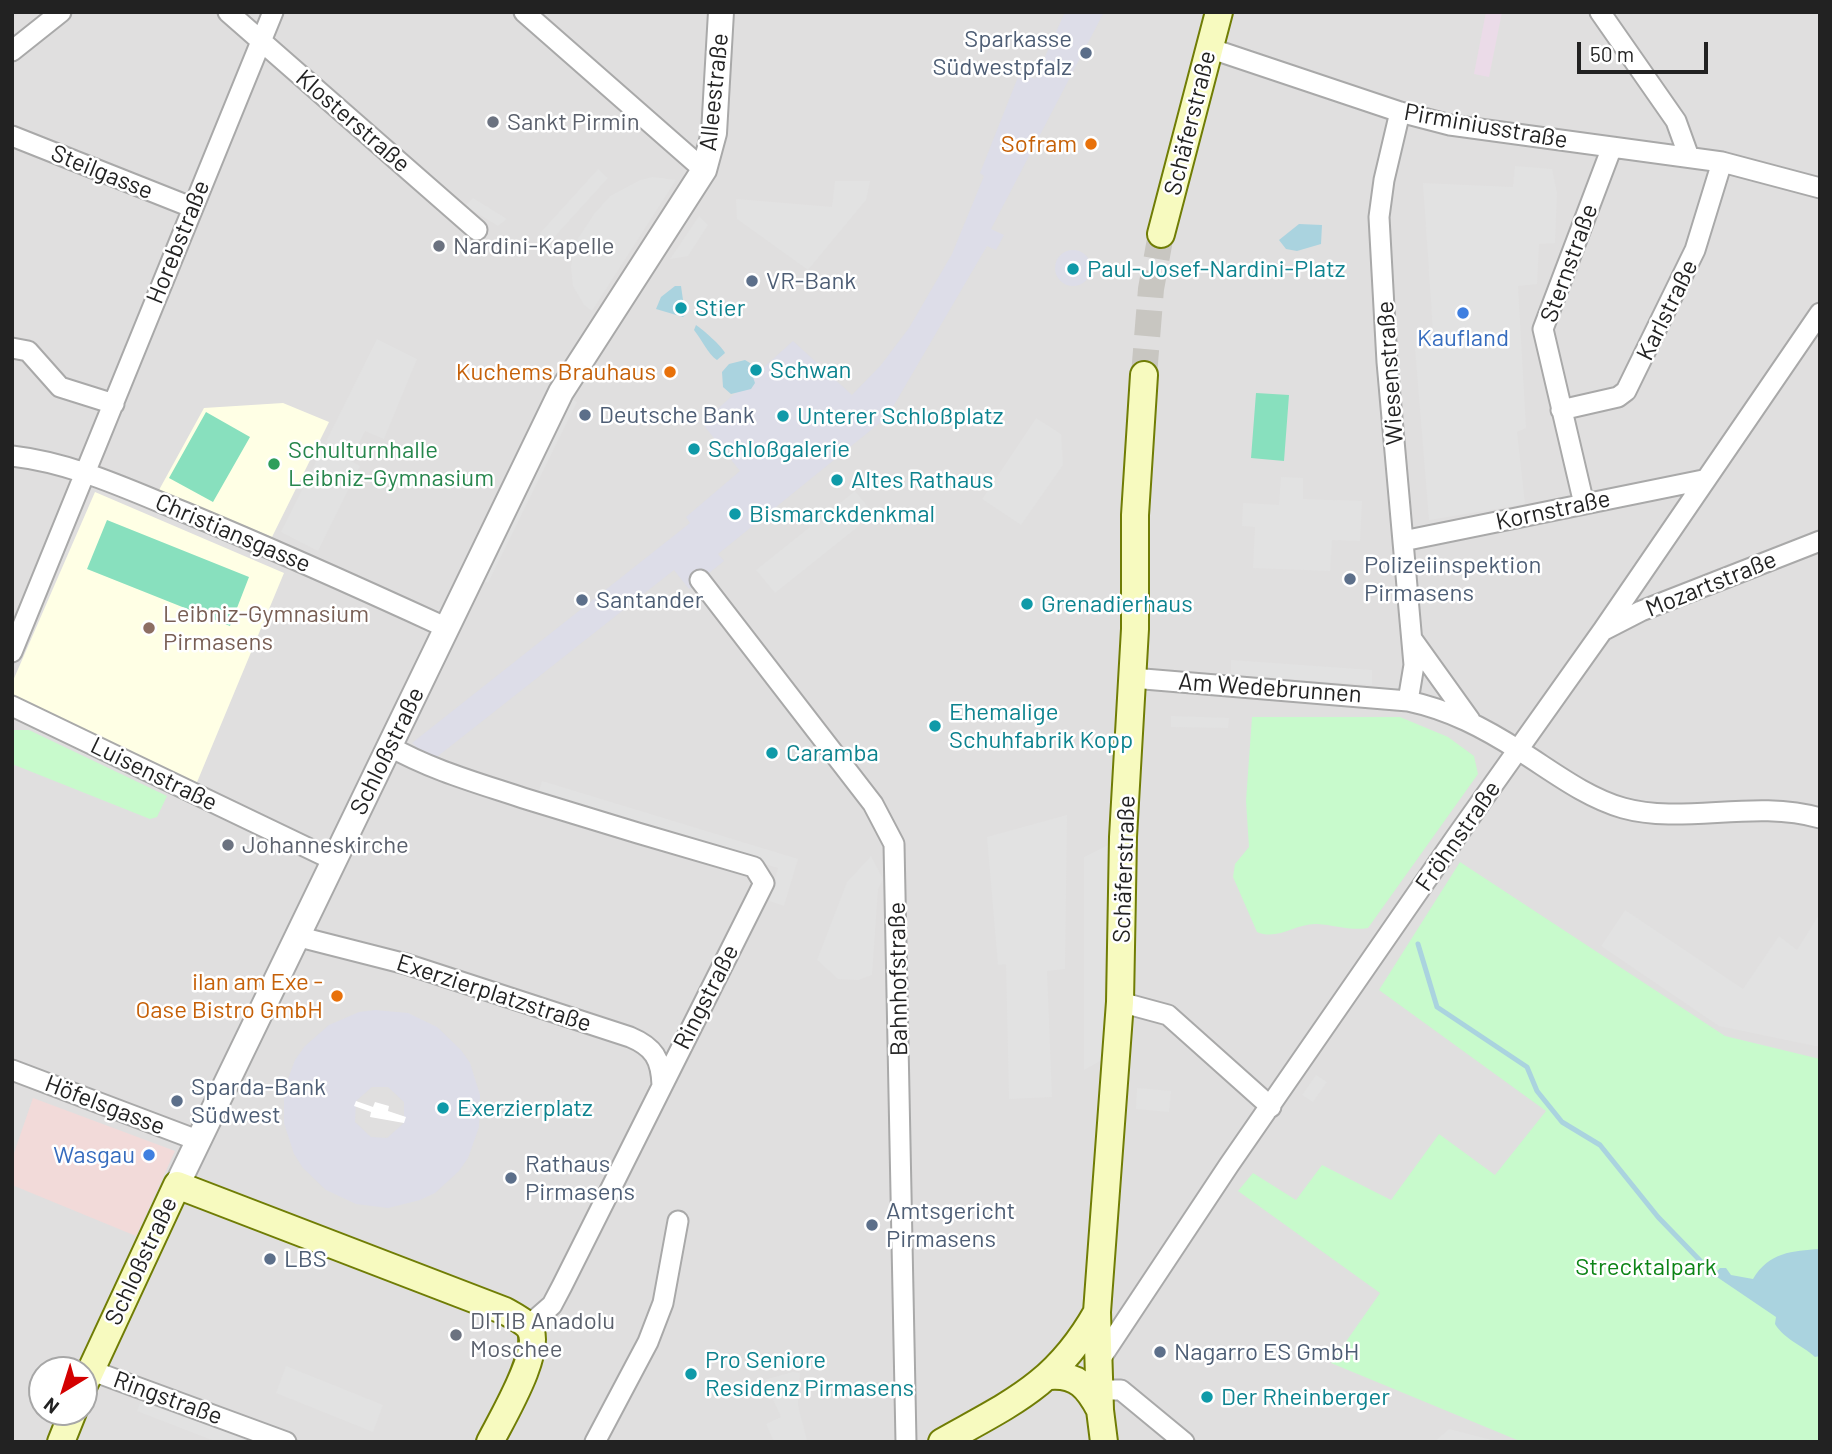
<!DOCTYPE html>
<html>
<head>
<meta charset="utf-8">
<style>
  body { margin:0 }
  #map { position:relative; width:1832px; height:1454px; overflow:hidden; background:#f2efe9; font-family:Barlow,sans-serif }
  canvas { display:block }
  .frame { position:absolute; inset:0; border:14px solid #222; pointer-events:none }
  .north { position:absolute; left:28px; top:1356px; width:70px; height:70px; box-sizing:border-box; background:#fff; border:2px solid #a7a7a7; border-radius:50%; rotate:218deg; font-size:19px; font-weight:700; line-height:28px; text-align:center; color:#222 }
  .north::after { content:''; display:block; margin:auto; width:24px; height:32px; background:#d40000; clip-path:polygon(50% 0,100% 100%,50% 72%,0 100%) }
  .scale { position:absolute; left:1577px; top:42px; width:131px; height:32px; box-sizing:border-box; border:4px solid #222; border-top:0; padding-left:9px; font-size:21px; line-height:24px; white-space:nowrap; color:#222; -webkit-text-stroke:5px #fff; paint-order:stroke }
</style>
</head>
<body>
<div id="map">
<canvas width="1832" height="1454"></canvas>
<div class="frame"></div>
<div class="north">N</div>
<div class="scale">50 m</div>
</div>
<script>
const g = document.querySelector('canvas').getContext('2d');
g.lineJoin = 'round';
function fillPath(path, color) { g.fillStyle = color; g.fill(path, 'evenodd'); }
function trace(path, color, width, dash) { g.strokeStyle = color; g.lineWidth = width; g.lineCap = dash ? 'butt' : 'round'; g.setLineDash(dash || []); g.stroke(path); }
function drawText(font, color, halo, rows, align = 'center') {
  g.font = font + ' Barlow,sans-serif'; g.lineWidth = 5; g.setLineDash([]); g.textBaseline = 'middle'; g.strokeStyle = halo; g.fillStyle = color; for (const [text, x, y, turn = 0] of rows) {
    g.save(); g.translate(x, y); g.rotate((+turn || 0) * Math.PI / 180); g.textAlign = isNaN(turn) ? turn : align; if (halo) g.strokeText(text, 0, 0); g.fillText(text, 0, 0); g.restore();
  }
}
fillPath(new Path2D(`
  M12 12H1820V1442H12ZM42 1370H84V1412H42Z`), '#e0dfdf');
fillPath(new Path2D(`
  M33 1098 175 1151 136 1236 12 1185V1159Z`), '#f2dad9');
fillPath(new Path2D(`
  M1486 12H1502L1489 77 1474 74Z`), '#ebdbe8');
fillPath(new Path2D(`
  M283 403 329 422 272 537 159 490 204 408Z
  M95 492 284 573 195 787 12 700V683Z`), '#ffffe5');
fillPath(new Path2D(`
  M1252 717H1400L1448 737 1474 756 1478 774 1368 928C1350 931 1335 925 1317 924 1296 923 1278 941 1257 932L1233 877 1235 864 1249 847 1246 801Z
  M12 730H29L167 796 157 817 150 819 12 764Z
  M1460 862 1725 1036 1820 1059V1442H1522L1331 1363 1380 1293 1238 1191 1253 1173 1296 1200 1322 1165 1391 1200 1439 1134 1495 1175 1546 1111 1379 990Z`), '#c8facc');
fillPath(new Path2D(`
  M1256 393 1289 395 1284 461 1251 458Z
  M206 412 250 437 213 502 169 478Z
  M107 520 249 577 230 626 87 569Z`), '#88e0be');
fillPath(new Path2D(`
  M1515 166 1552 169 1557 193 1555 243 1539 244 1537 284 1518 286 1526 428 1517 432 1525 504 1429 520 1415 348 1434 346 1423 183 1513 187Z
  M598 169 608 178 549 243 540 233Z
  M653 177 676 180 592 311 584 305 573 286 571 267 575 243 594 214 610 196 640 180Z
  M835 181H870L866 200 808 270 737 219 736 199 832 207Z
  M473 198 507 219 498 226 465 206Z
  M699 216 708 225 688 256 670 259Z
  M377 339 417 359 384 439 365 431 351 461 360 466 318 551 281 532Z
  M569 398 577 402 488 583 480 579Z
  M1036 418 1061 434 1063 465 1021 525 982 499Z
  M1281 477 1303 478V499L1362 501 1360 541 1332 540 1330 571 1253 568 1255 527 1242 526 1243 503 1279 505Z
  M855 491 874 514 775 593 756 570Z
  M1231 660 1372 670V685L1231 675Z
  M1171 716 1229 718 1228 728 1171 727Z
  M542 781 798 859 784 906 769 901 778 868 538 795Z
  M1067 815 1065 969 1047 971 1052 1097 1009 1099 1006 964 998 965 987 837Z
  M1108 845 1102 1060 1084 1070V857Z
  M871 856 883 879 878 889 872 975 858 980 838 979 817 960 847 882Z
  M1625 910 1743 989 1779 936 1797 950 1820 913V1047L1719 1026 1601 946Z
  M1316 1075 1327 1082 1313 1102 1302 1095Z
  M1137 1088 1171 1091 1169 1112 1136 1109Z
  M286 1366 383 1405 373 1432 276 1393Z
  M793 1372 800 1373 798 1406 807 1440 826 1442H774L766 1424 781 1417 764 1380Z
  M142 1398 259 1442H217L137 1411Z
  M1449 1429 1499 1442H1434Z`), '#e2e2e2');
fillPath(new Path2D(`
  M1065 12H1104L991 229 1004 235 996 250 987 246 887 417 718 554 724 561 689 589 674 570 433 760 423 753 412 743 690 523 686 517 740 471 702 423 793 341 852 395 881 365 909 328 952 254 984 176 980 173 1020 72 1035 79Z
  M1055 268a18 18 0 1 1 36 0a18 18 0 1 1-36 0Z
  M375 1010 408 1013 437 1027 461 1050 470 1063 480 1095 479 1127 468 1158 459 1171 435 1193 420 1200 388 1208 356 1204 326 1190 303 1168 294 1154 284 1123V1090L295 1060 305 1046 329 1025 359 1012ZM372 1087H388L404 1102V1123L387 1138 371 1137 355 1122 356 1101Z`), '#dddde8');
fillPath(new Path2D(`
  M1299 224 1322 225 1321 244 1297 251 1286 249 1279 240Z
  M675 286H681L684 307 688 312 683 317 656 309 661 297Z
  M696 325C702 329 722 346 725 353L717 360C708 354 702 340 694 330Z
  M745 360 760 369 753 377 755 383 751 389 731 394 723 387 722 372 729 364Z
  M1820 1249V1356L1815 1357C1802 1345 1785 1340 1775 1324L1776 1317 1714 1275 1720 1268H1726L1731 1275 1753 1279C1769 1252 1792 1251 1820 1249Z`), '#aad3df');
fillPath(new Path2D(`
  M356 1101 373 1107 375 1102 389 1106 388 1111 406 1117 404 1123 370 1117 371 1112 354 1106Z`), '#fff');
trace(new Path2D(`
  M1418 944 1437 1007 1527 1067 1537 1091 1562 1122 1600 1145 1658 1217 1714 1275`), '#aad3df', 5);
trace(new Path2D(`
  M1144 375 1151 289 1161 234`), '#c8c6c1', 26, [26, 13]);
const minor = new Path2D(`
  M228 12 477 230
  M524 12 704 170
  M1600 12 1676 121 1689 157
  M1209 48 1400 112 1450 125 1722 162 1820 188
  M12 51 61 12
  M1400 112 1384 180 1379 217 1387 362 1414 665 1408 701
  M12 136 191 207
  M12 348 28 351 60 387 114 404
  M1561 410 1618 397 1626 391 1695 250 1722 162
  M12 456C73 463 127 489 184 512 273 549 360 588 447 628
  M1584 504 1543 329 1612 147
  M1403 541 1703 480
  M700 580 873 804 894 844 906 1442
  M1604 630 1641 611 1820 541
  M1412 639 1470 720
  M12 652 273 12
  M1132 678 1408 701C1450 710 1484 728 1520 751 1552 771 1585 797 1623 808 1684 825 1753 799 1820 818
  M12 706 333 860
  M389 746C431 770 478 783 523 798 600 822 677 845 754 867L764 883 562 1286 552 1305 528 1326
  M296 936 406 964 630 1037C654 1047 661 1059 662 1085
  M1120 1002 1168 1015 1271 1107
  M12 1070 197 1140
  M1099 1361 1229 1165 1456 837 1603 630 1820 313
  M90 1370 286 1442
  M1099 1390H1121L1184 1442
  M595 1442 648 1342 663 1303 678 1221`);
const tertiary = new Path2D(`
  M177 1185 561 392 704 170 714 133 721 12`);
const secondary = new Path2D(`
  M1161 234 1219 12
  M1050 1376C1077 1374 1088 1387 1100 1410
  M84 1385 177 1185 505 1311C512 1315 522 1320 528 1326 546 1346 501 1420 490 1442
  M61 1442 73 1412
  M942 1442C1011 1403 1056 1385 1097 1312
  M1104 1442 1100 1410 1097 1312 1120 1002 1123 837 1135 629V515L1144 375`);
trace(minor, '#a9a9a9', 23);
trace(tertiary, '#a9a9a9', 28);
trace(secondary, '#707d05', 30);
trace(minor, '#fff', 19);
trace(tertiary, '#fff', 24);
trace(secondary, '#f7fabf', 26);
for (const [x, y, r, color] of [
  [1086,53,7,"#5c6f8a"],
  [493,122,7,"#6b7280"],
  [1091,144,7,"#e8710a"],
  [439,246,7,"#6b7280"],
  [1073,269,7,"#0f9aa8"],
  [752,281,7,"#5c6f8a"],
  [681,308,7,"#0f9aa8"],
  [1463,313,7,"#3f7fe0"],
  [756,370,7,"#0f9aa8"],
  [670,372,7,"#e8710a"],
  [585,415,7,"#5c6f8a"],
  [783,416,7,"#0f9aa8"],
  [694,449,7,"#0f9aa8"],
  [274,464,7,"#2e9e5b"],
  [837,480,7,"#0f9aa8"],
  [735,514,7,"#0f9aa8"],
  [1350,579,7,"#5c6f8a"],
  [582,600,7,"#5c6f8a"],
  [1027,604,7,"#0f9aa8"],
  [149,628,7,"#8d6e63"],
  [935,726,7,"#0f9aa8"],
  [772,753,7,"#0f9aa8"],
  [228,845,7,"#6b7280"],
  [337,996,7,"#e8710a"],
  [177,1101,7,"#5c6f8a"],
  [443,1108,7,"#0f9aa8"],
  [149,1155,7,"#3f7fe0"],
  [511,1178,7,"#5c6f8a"],
  [872,1225,7,"#5c6f8a"],
  [270,1259,7,"#5c6f8a"],
  [456,1335,7,"#6b7280"],
  [1160,1352,7,"#5c6f8a"],
  [691,1374,7,"#0f9aa8"],
  [1207,1397,7,"#0f9aa8"]
]) { const dot = new Path2D(); dot.arc(x, y, r, 0, 2 * Math.PI); g.fillStyle = color; g.fill(dot); trace(dot, '#fff', 2.5); }
drawText('24px', '#4e5e75', '#fff', [
  ["Sparkasse",1072,39,"right"],
  ["Südwestpfalz",1072,67,"right"],
  ["VR-Bank",766,281],
  ["Deutsche Bank",599,415],
  ["Polizeiinspektion",1364,565],
  ["Pirmasens",1364,593],
  ["Santander",596,600],
  ["Sparda-Bank",191,1087],
  ["Südwest",191,1115],
  ["Rathaus",525,1164],
  ["Pirmasens",525,1192],
  ["Amtsgericht",886,1211],
  ["Pirmasens",886,1239],
  ["LBS",284,1259],
  ["Nagarro ES GmbH",1174,1352]
], 'left');
drawText('24px', '#222', '#fff', [
  ["Alleestraße",714,92,-84],
  ["Klosterstraße",353,121,41],
  ["Schäferstraße",1190,123,-76],
  ["Pirminiusstraße",1486,126,10],
  ["Steilgasse",102,172,22],
  ["Horebstraße",178,242,-68],
  ["Sternstraße",1569,263,-70],
  ["Karlstraße",1667,310,-64],
  ["Wiesenstraße",1390,373,-94],
  ["Kornstraße",1553,510,-12],
  ["Christiansgasse",233,533,23],
  ["Mozartstraße",1711,584,-22],
  ["Am Wedebrunnen",1270,688,4],
  ["Schloßstraße",387,751,-64],
  ["Luisenstraße",154,774,26],
  ["Fröhnstraße",1458,836,-55],
  ["Schäferstraße",1124,869,-88],
  ["Bahnhofstraße",898,979,-91],
  ["Exerzierplatzstraße",494,993,18],
  ["Ringstraße",706,997,-63],
  ["Höfelsgasse",105,1105,21],
  ["Schloßstraße",141,1261,-65],
  ["Ringstraße",168,1398,20]
]);
drawText('24px', '#5b616d', '#fff', [
  ["Sankt Pirmin",507,122],
  ["Nardini-Kapelle",453,246],
  ["Johanneskirche",242,845],
  ["DITIB Anadolu",470,1321],
  ["Moschee",470,1349]
], 'left');
drawText('24px', '#c56008', '#fff', [
  ["Sofram",1077,144],
  ["Kuchems Brauhaus",656,372],
  ["ilan am Exe -",323,982],
  ["Oase Bistro GmbH",323,1010]
], 'right');
drawText('24px', '#0d838f', '#fff', [
  ["Paul-Josef-Nardini-Platz",1087,269],
  ["Stier",695,308],
  ["Schwan",770,370],
  ["Unterer Schloßplatz",797,416],
  ["Schloßgalerie",708,449],
  ["Altes Rathaus",851,480],
  ["Bismarckdenkmal",749,514],
  ["Grenadierhaus",1041,604],
  ["Ehemalige",949,712],
  ["Schuhfabrik Kopp",949,740],
  ["Caramba",786,753],
  ["Exerzierplatz",457,1108],
  ["Pro Seniore",705,1360],
  ["Residenz Pirmasens",705,1388],
  ["Der Rheinberger",1221,1397]
], 'left');
drawText('24px', '#366cbe', '#fff', [
  ["Kaufland",1463,338],
  ["Wasgau",135,1155,"right"]
]);
drawText('24px', '#27864d', '#fff', [
  ["Schulturnhalle",288,450],
  ["Leibniz-Gymnasium",288,478]
], 'left');
drawText('24px', '#785e54', '#fff', [
  ["Leibniz-Gymnasium",163,614],
  ["Pirmasens",163,642]
], 'left');
drawText('24px', '#0c8416', '#fff', [
  ["Strecktalpark",1646,1267]
]);
</script>
</body>
</html>
